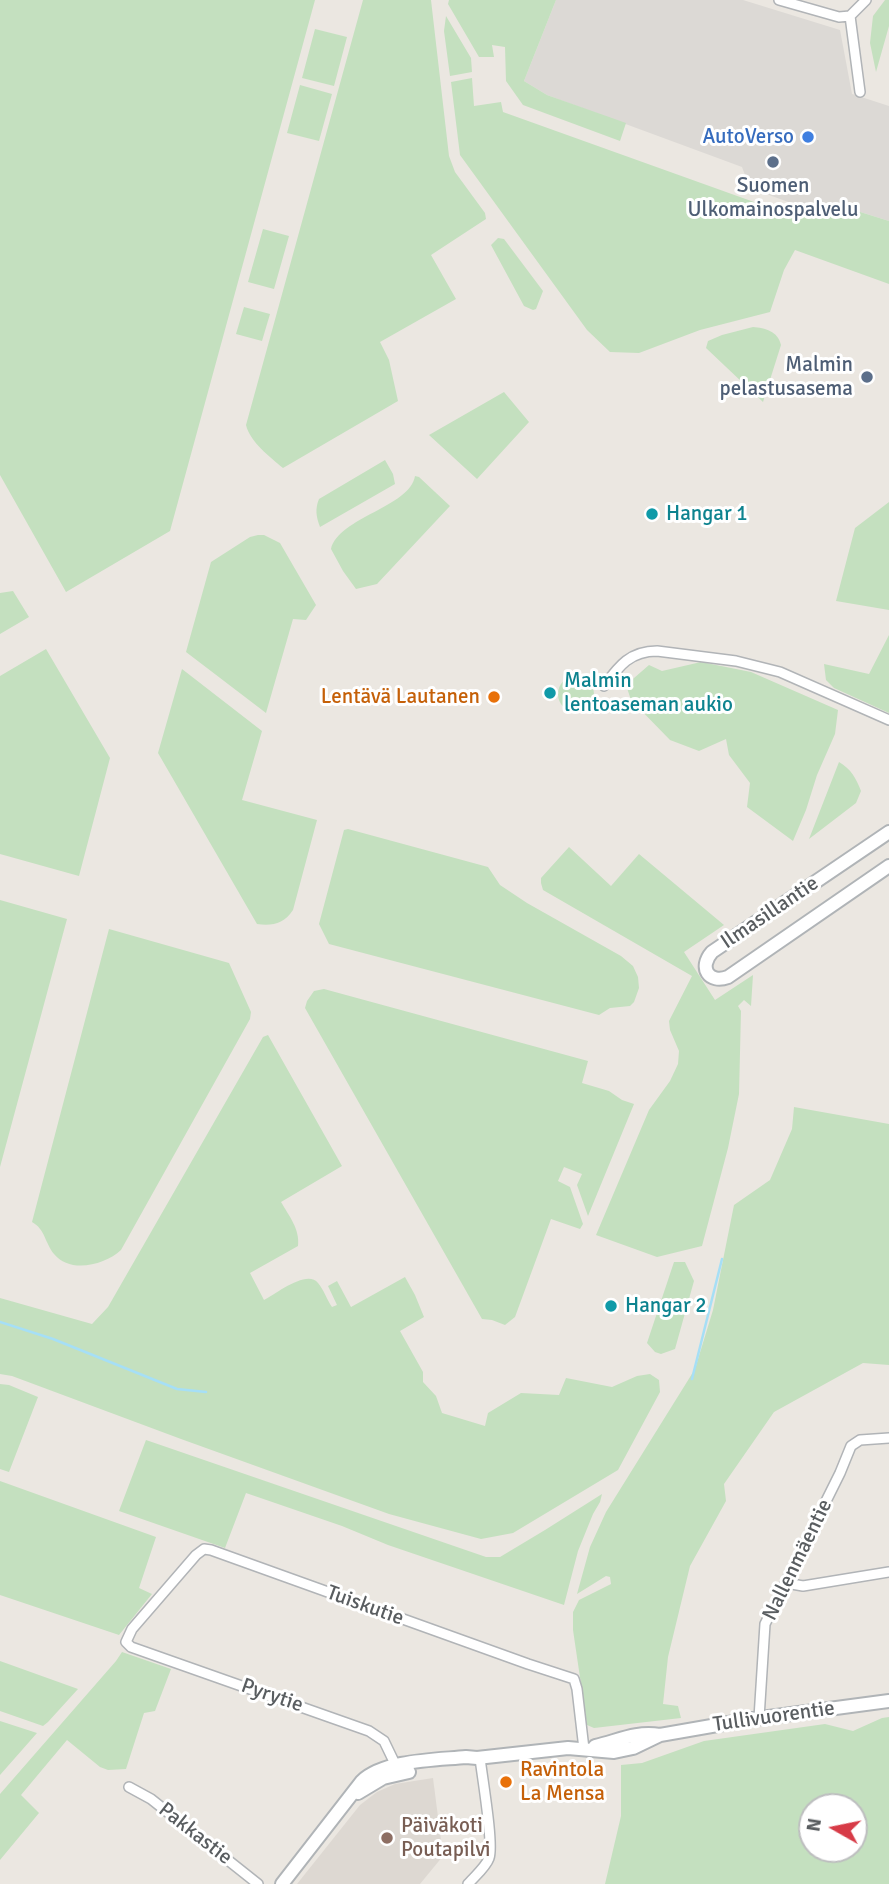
<!DOCTYPE html>
<html>
<head>
<meta charset="utf-8">
<style>
  body { margin:0 }
  #map { position:relative; width:889px; height:1884px; overflow:hidden; background:#ebe7e1; font-family:Signika,sans-serif }
  canvas { display:block }
  .north { position:absolute; left:798px; top:1793px; width:70px; height:70px; box-sizing:border-box; background:#fff; border:2px solid #bdbebf; border-radius:50%; rotate:279deg; font-size:19px; font-weight:700; line-height:28px; text-align:center; color:#595d60 }
  .north::after { content:''; display:block; margin:auto; width:24px; height:32px; background:#d73b47; clip-path:polygon(50% 0,100% 100%,50% 72%,0 100%) }
</style>
</head>
<body>
<div id="map">
<canvas width="889" height="1884"></canvas>
<div class="north">N</div>
</div>
<script>
const g = document.querySelector('canvas').getContext('2d');
g.lineJoin = 'round';
function fillPath(path, color) { g.fillStyle = color; g.fill(path, 'evenodd'); }
function trace(path, color, width, dash) { g.strokeStyle = color; g.lineWidth = width; g.lineCap = dash ? 'butt' : 'round'; g.setLineDash(dash || []); g.stroke(path); }
function drawText(font, color, halo, rows, align = 'center') {
  g.font = font + ' Signika,sans-serif'; g.lineWidth = 6; g.setLineDash([]); g.textBaseline = 'middle'; g.strokeStyle = halo; g.fillStyle = color; for (const [text, x, y, turn = 0] of rows) {
    g.save(); g.translate(x, y); g.rotate((+turn || 0) * Math.PI / 180); g.textAlign = isNaN(turn) ? turn : align; if (halo) g.strokeText(text, 0, 0); g.fillText(text, 0, 0); g.restore();
  }
}
fillPath(new Path2D(`
  M556 0H743L840 30 852 94 889 106V221L857 211 847 219 791 203 750 188 742 167 547 95 524 81Z`), '#dcd9d5');
fillPath(new Path2D(`
  M433 1778 443 1856 420 1884H297L360 1805 377 1792 395 1784Z`), '#ddd8d2');
fillPath(new Path2D(`
  M0 0H315L170 531 66 592 0 475Z
  M363 0H431L449 156 455 172 485 213 486 219 431 255 456 299 380 342 389 360 398 401 283 468C270 457 250 442 246 425Z
  M449 0H556L524 81 547 95 626 123 620 141 523 105 506 81 505 47 492 45 494 57H479L448 4Z
  M885 0H889V26L876 72 870 43 873 16Z
  M446 16 471 58 472 72 450 76 444 31Z
  M315 29 347 37 334 86 302 78Z
  M472 78 474 106 501 102 503 112 793 216 791 203 847 219 857 211 889 221V284L795 250 784 270 770 312 700 330 639 353 610 352 587 330 460 155 451 82Z
  M300 85 332 94 319 141 287 133Z
  M263 229 289 236 274 289 248 282Z
  M498 238 504 239 543 291 536 309 533 310 524 306 491 245Z
  M244 307 270 314 262 341 236 334Z
  M753 327C765 328 778 331 781 345L763 402 706 348 708 341 722 335Z
  M504 392 529 422 477 479 429 435Z
  M385 460 393 474 395 484 320 527C316 516 315 509 319 499Z
  M415 476 419 477 450 506 377 584 356 589 343 571 331 549C339 517 410 507 415 476Z
  M889 502V610L836 601 855 528Z
  M258 535H264L280 543 316 605 306 620 293 619 266 713 186 652 211 562 250 537Z
  M13 591 29 617 0 634V593Z
  M889 635V713L834 688 826 680 824 664 869 674Z
  M46 649 110 758 79 876 0 854V676Z
  M701 662 751 672 838 710 835 734 817 775 806 810 793 841 747 807 750 783 729 755 726 739 699 751 670 740 631 700 626 685 649 665 662 671Z
  M182 669 262 731 242 800 317 820 293 910C284 924 272 926 257 924L158 753Z
  M558 694a18 18 0 1 1 36 0a18 18 0 1 1-36 0Z
  M839 762C851 769 856 778 861 791L856 803 809 839Z
  M348 829 488 867 500 885 527 903 621 956 633 966 638 977 639 988 634 1002 630 1006 610 1008 599 1015 329 944 319 924 344 830Z
  M569 847 611 886 639 854 724 925 684 952 715 1000 753 975 751 1006 744 1000 738 1006 741 1011 739 1094 728 1148 702 1246 657 1257 596 1235 649 1110 670 1081 678 1064 679 1051 670 1030 669 1021 692 976 543 890 541 883V878Z
  M0 900 67 919 0 1167Z
  M109 929 229 963 251 1012 250 1019 121 1250C105 1265 70 1274 54 1254 45 1243 45 1229 32 1222Z
  M324 989 588 1061 582 1083 609 1091 622 1100 634 1104 588 1216 577 1185 582 1174 564 1167 558 1181 570 1187 583 1224 580 1229 551 1219 515 1317 505 1325 492 1320 482 1319 305 1008 307 1001 314 991Z
  M268 1035 342 1166 281 1202C289 1216 300 1229 298 1246L250 1273 264 1300C276 1294 307 1269 318 1283 324 1290 327 1300 332 1307L337 1305 328 1286 337 1281 351 1307 405 1277 415 1295 424 1317 400 1331 423 1372V1382L436 1396 442 1413 485 1426 488 1413 521 1393 559 1395 566 1378 612 1387 637 1376 650 1374 659 1380 660 1392 618 1470 513 1533 481 1539 389 1514 181 1439 12 1376 0 1374V1298L92 1324 108 1307 263 1037Z
  M794 1107 889 1124V1365L863 1363 774 1412 724 1484 726 1501 690 1566 668 1657 663 1704 678 1706 681 1718 594 1728 587 1725 573 1630V1612L579 1600 611 1584 610 1577 606 1576 577 1594 590 1547 606 1512 695 1369 713 1310 734 1205 770 1180 792 1129Z
  M674 1262H685L694 1281 675 1349 661 1354 655 1352 647 1343Z
  M0 1384 9 1385 38 1397 9 1472 0 1469Z
  M146 1440 486 1557H500L545 1530 602 1494 600 1502 593 1514 578 1551 564 1605 388 1545 342 1526 246 1493 225 1548 119 1511Z
  M0 1481 156 1537 139 1588 152 1594 119 1635 0 1595Z
  M122 1652 171 1669 155 1711 144 1713 126 1769 108 1770 100 1767 67 1740 21 1795 39 1813 0 1860V1794L116 1661Z
  M0 1661 78 1689 48 1722 43 1726 0 1711Z
  M889 1717V1884H605L621 1816V1765L642 1763 704 1741 825 1724 853 1731 882 1718ZM812 1807H854V1849H812Z
  M0 1721 37 1733 0 1775Z`), '#c4e0bf');
trace(new Path2D(`
  M0 1322 53 1339 177 1389 206 1392
  M692 1379 722 1259`), '#a6dff6', 2.5);
const street = new Path2D(`
  M779 0 839 17 850 16 866 0
  M850 16 860 92
  M604 686C619 666 630 651 657 651L736 661 780 672 889 720
  M786 1583 803 1586 889 1572
  M759 1718 765 1624 840 1473 851 1446 860 1440 889 1438
  M397 1768 384 1741 369 1731 131 1647 126 1642 132 1629 196 1555 204 1549 211 1550 528 1664 574 1679 577 1689 584 1749
  M129 1787 151 1799 258 1884
  M468 1884C474 1877 486 1867 489 1858 494 1845 482 1776 480 1758`);
const secondary = new Path2D(`
  M889 832 712 952C698 968 709 984 728 977L889 866
  M595 1746C618 1741 635 1731 660 1735L746 1720 889 1701
  M358 1793 383 1778 409 1772
  M282 1884 362 1781C384 1760 436 1760 466 1757L477 1758 568 1748 614 1752 633 1748 660 1735`);
trace(street, '#b1b4b7', 12);
trace(secondary, '#b0b4b7', 16);
trace(street, '#fff', 9);
trace(secondary, '#fff', 12);
for (const [x, y, r, color] of [
  [808,137,7,"#3f7fe0"],
  [773,162,7,"#5c6f8a"],
  [867,377,7,"#5c6f8a"],
  [652,514,7,"#0f9aa8"],
  [550,693,7,"#0f9aa8"],
  [494,697,7,"#e8710a"],
  [611,1306,7,"#0f9aa8"],
  [506,1782,7,"#e8710a"],
  [387,1838,7,"#8d6e63"]
]) { const dot = new Path2D(); dot.arc(x, y, r, 0, 2 * Math.PI); g.fillStyle = color; g.fill(dot); trace(dot, '#fff', 2.5); }
drawText('21px', '#366cbe', '#fff', [
  ["AutoVerso",794,137]
], 'right');
drawText('21px', '#4e5e75', '#fff', [
  ["Suomen",773,186],
  ["Ulkomainospalvelu",773,210],
  ["Malmin",853,365,"right"],
  ["pelastusasema",853,389,"right"]
]);
drawText('21px', '#0d838f', '#fff', [
  ["Hangar 1",666,514],
  ["Malmin",564,681],
  ["lentoaseman aukio",564,705],
  ["Hangar 2",625,1306]
], 'left');
drawText('21px', '#c56008', '#fff', [
  ["Lentävä Lautanen",480,697],
  ["Ravintola",520,1770,"left"],
  ["La Mensa",520,1794,"left"]
], 'right');
drawText('21px', '#595d60', '#fff', [
  ["Ilmasillantie",770,913,-34],
  ["Nallenmäentie",798,1560,-64],
  ["Tuiskutie",365,1606,20],
  ["Pyrytie",272,1696,19],
  ["Tullivuorentie",774,1717,-8],
  ["Pakkastie",195,1834,38]
]);
drawText('21px', '#785e54', '#fff', [
  ["Päiväkoti",401,1826],
  ["Poutapilvi",401,1850]
], 'left');
</script>
</body>
</html>
